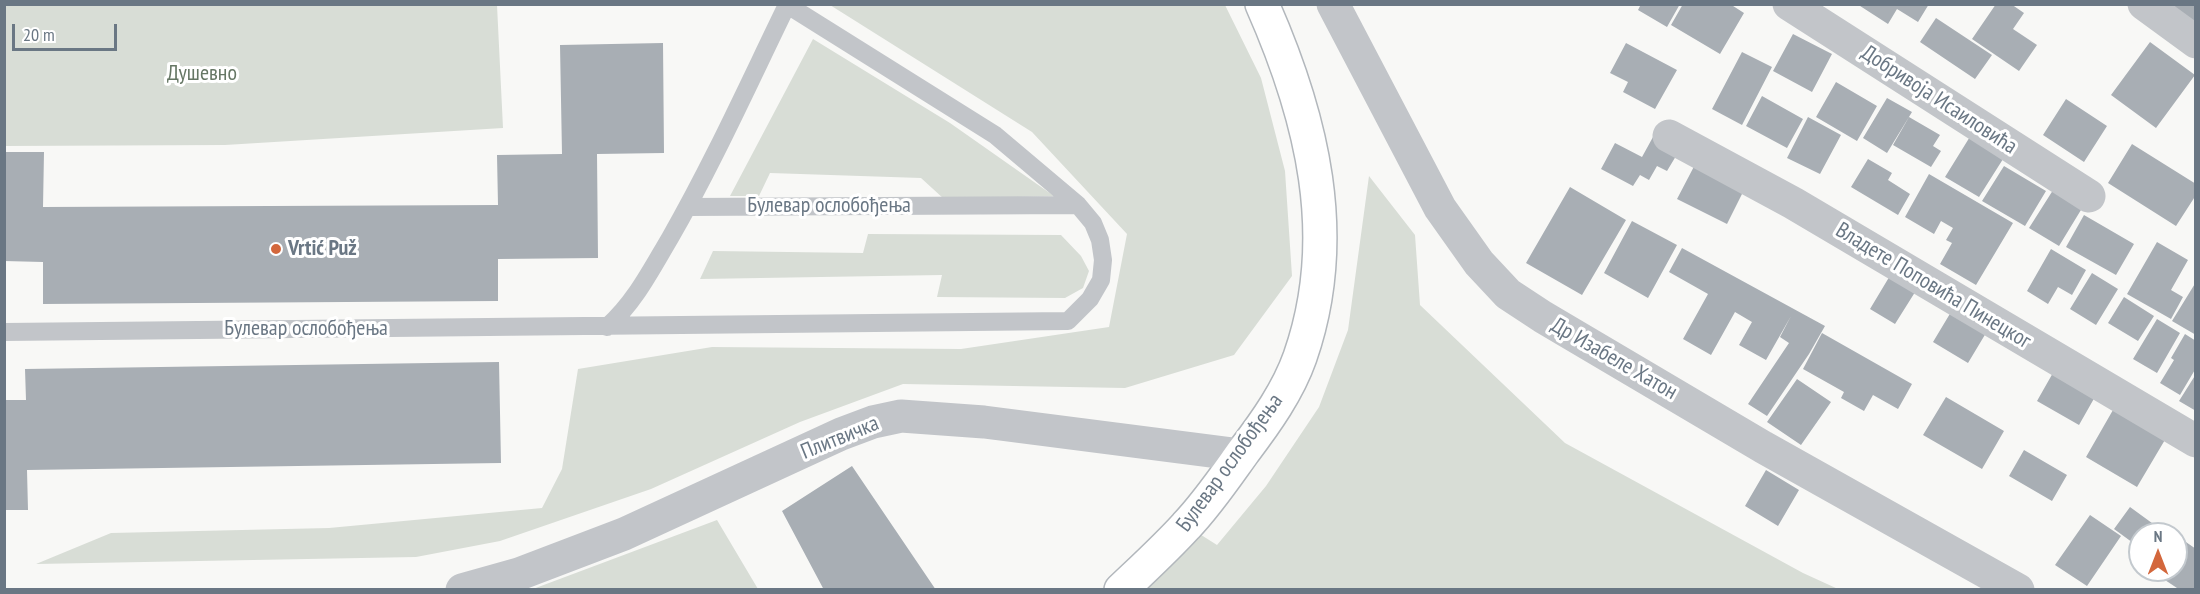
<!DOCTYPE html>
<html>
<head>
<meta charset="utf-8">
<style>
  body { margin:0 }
  #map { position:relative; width:2200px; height:594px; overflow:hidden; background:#f8f8f6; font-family:"PT Sans Narrow",sans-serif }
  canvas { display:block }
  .frame { position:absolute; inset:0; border:6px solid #6a7784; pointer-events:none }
  .north { position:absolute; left:2128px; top:522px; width:60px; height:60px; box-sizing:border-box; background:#fff; border:2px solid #c3c9ce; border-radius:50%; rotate:0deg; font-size:16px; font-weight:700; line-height:24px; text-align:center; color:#6a7784 }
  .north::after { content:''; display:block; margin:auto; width:21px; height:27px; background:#d3673c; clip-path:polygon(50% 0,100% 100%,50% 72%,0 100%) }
  .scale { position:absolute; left:12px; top:24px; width:105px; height:27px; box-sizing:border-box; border:3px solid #6a7784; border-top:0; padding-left:8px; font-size:18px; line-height:21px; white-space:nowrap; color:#6a7784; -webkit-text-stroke:4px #fff; paint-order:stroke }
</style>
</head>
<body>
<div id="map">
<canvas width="2200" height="594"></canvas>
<div class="frame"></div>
<div class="north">N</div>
<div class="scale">20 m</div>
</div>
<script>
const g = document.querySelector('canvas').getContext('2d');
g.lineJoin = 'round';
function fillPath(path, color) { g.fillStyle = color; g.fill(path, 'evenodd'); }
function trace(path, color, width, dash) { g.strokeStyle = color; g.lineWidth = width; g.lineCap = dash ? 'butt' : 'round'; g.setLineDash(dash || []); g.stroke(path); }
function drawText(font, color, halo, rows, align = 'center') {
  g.font = font + ' "PT Sans Narrow",sans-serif'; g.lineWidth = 6; g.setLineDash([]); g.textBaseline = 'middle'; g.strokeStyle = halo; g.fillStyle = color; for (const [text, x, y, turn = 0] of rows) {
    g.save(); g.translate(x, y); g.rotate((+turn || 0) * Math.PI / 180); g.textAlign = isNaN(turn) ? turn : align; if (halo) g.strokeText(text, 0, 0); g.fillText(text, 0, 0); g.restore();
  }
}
fillPath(new Path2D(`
  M4 5H497L503 128 225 145 5 146Z
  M830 5H1225L1261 78 1285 171 1292 276 1234 355 1125 388 903 384 800 422 651 489 500 541 416 557 36 564 111 533 329 528 542 508 562 469 578 369 712 347 961 349 1109 327 1127 234 1032 132Z
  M813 39 950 123 1054 196 944 199 921 178 770 173 759 196H730Z
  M1369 176 1415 235 1420 305 1565 443 1803 573 1838 589 1121 590 1187 526 1217 545 1266 486 1319 407 1348 330Z
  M868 234 1061 235 1081 256 1089 271 1083 288 1065 298 937 297 942 275 700 279 713 251 863 253Z
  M717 520 758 589H533Z`), '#d8ddd6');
fillPath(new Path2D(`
  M1641 4H1680L1667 27 1638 10Z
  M1683 4H1730L1744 13 1720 54 1671 25Z
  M1857 4H1929L1918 22 1897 9 1888 24Z
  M1996 4H2011L2024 13 2013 29 2037 45 2019 71 1972 39Z
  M2166 4H2196V20L2191 25Z
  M1936 18 1992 55 1975 79 1920 42Z
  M1793 34 1832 54 1812 92 1773 71Z
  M2150 42 2195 75 2156 128 2111 95Z
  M663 43 664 153 597 154 598 258 498 259V301L43 304V262L4 261V152H44L43 207 498 205 497 155 562 154 560 45Z
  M1626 43 1677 70 1655 109 1623 92 1628 82 1610 73Z
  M1742 52 1772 67 1742 125 1712 109Z
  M1836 82 1877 106 1857 141 1816 117Z
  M1762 96 1803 119 1787 148 1746 126Z
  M1887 98 1912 112 1887 153 1863 138Z
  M2066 99 2107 126 2084 162 2043 135Z
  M1808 117 1841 135 1820 174 1787 158Z
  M1909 117 1940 135 1933 146 1941 151 1931 167 1893 145Z
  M1976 127 2010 148 1979 197 1945 177Z
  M1653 137 1679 151 1667 171 1657 166 1649 180 1640 175 1633 186 1601 169 1615 143 1642 157Z
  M2132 144 2196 184V195L2176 226 2108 183Z
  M1700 155 1749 180 1727 224 1677 199Z
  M1868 159 1892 173 1888 180 1910 194 1898 215 1851 187Z
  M2004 166 2046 191 2025 226 1982 201Z
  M1929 174 2013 223 1976 285 1940 264 1952 243 1946 240 1953 228 1941 221 1934 234 1905 217Z
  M1570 187 1626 220 1582 295 1526 263Z
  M2055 187 2084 205 2059 246 2029 228Z
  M2084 215 2134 244 2116 275 2066 247Z
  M1632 221 1677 245 1648 298 1604 273Z
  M2157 242 2188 260 2171 290 2183 297 2171 319 2127 294Z
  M1682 248 1825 326 1809 354 1767 416 1748 404 1789 343 1780 337 1791 316 1766 360 1739 345 1752 322 1735 312 1711 355 1683 339 1708 294 1669 272Z
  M2051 249 2086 270 2072 295 2058 287 2048 304 2027 291Z
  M2092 273 2118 289 2096 325 2070 309Z
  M1891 274 1917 289 1895 324 1870 309Z
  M2196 282V335L2172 321Z
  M2124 297 2154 316 2138 341 2108 323Z
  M1954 307 1989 328 1968 363 1933 342Z
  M2157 319 2180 333 2157 373 2133 359Z
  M1822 333 1912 384 1898 409 1873 395 1864 411 1841 398 1844 392 1803 369Z
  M2185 334 2196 341V368L2180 395 2160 383 2174 360 2171 358Z
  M499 362 501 463 27 470 28 510H4V400H26L25 369Z
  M2058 364 2100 388 2079 425 2037 401Z
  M2196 374V411L2179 401Z
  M1797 379 1831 402 1801 445 1767 422Z
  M1946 397 2004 431 1982 469 1923 435Z
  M2117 403 2169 433 2137 487 2086 457Z
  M2024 450 2067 475 2052 501 2009 476Z
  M852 466 936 590H824L782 511Z
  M1766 470 1799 490 1778 526 1745 506Z
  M2130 507 2167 534H2140V548L2114 529Z
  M2090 515 2121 536 2087 586 2055 565Z
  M2183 540 2196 549V590H2180L2159 576 2163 570H2176V550Z`), '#a8aeb4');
const secondary = new Path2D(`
  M1121 590C1143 569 1166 548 1186 526 1208 503 1226 476 1244 451 1266 422 1288 391 1300 357 1342 237 1312 117 1262 4`);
trace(secondary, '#b2b7bc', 36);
trace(new Path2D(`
  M688 207 1078 205
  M607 327C635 302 651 270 670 238 713 163 749 83 787 5
  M4 332 1068 321 1090 299 1101 280 1103 260 1100 240 1093 223 1078 205 995 135 786 4`), '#c2c5c9', 18);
trace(new Path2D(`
  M1333 4 1440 208 1479 263 1508 294 1543 317 1763 447 2018 590
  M1789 4 2089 196
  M2144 4 2196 42
  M1669 136 1793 203 2196 441
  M462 590 519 574 624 534 841 434 873 422 901 416 984 422 1241 455`), '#c2c5c9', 33);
trace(secondary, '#fff', 33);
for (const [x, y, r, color] of [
  [276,249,6,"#d3673c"]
]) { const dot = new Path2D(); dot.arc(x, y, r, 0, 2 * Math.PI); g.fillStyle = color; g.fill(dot); trace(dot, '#fff', 2); }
drawText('22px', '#667765', '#fff', [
  ["Душевно",202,74]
]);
drawText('22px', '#6a7784', '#fff', [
  ["Добривоја Исаиловића",1939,100,33],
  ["Булевар ослобођења",829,206],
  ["Владете Поповића Пинецког",1933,286,31],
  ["Булевар ослобођења",306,329],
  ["Др Изабеле Хатон",1614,359,30],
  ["Плитвичка",840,438,-22],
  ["Булевар ослобођења",1230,463,-54]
]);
drawText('bold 22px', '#6a7784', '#fff', [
  ["Vrtić Puž",288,249]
], 'left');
</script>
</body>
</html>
